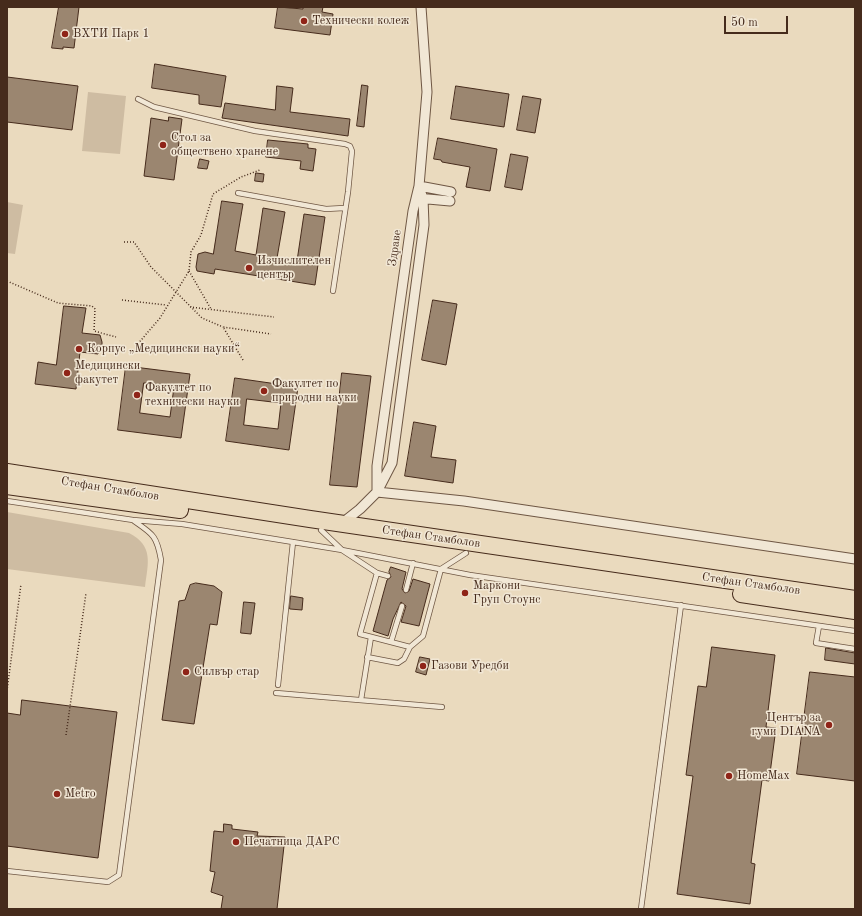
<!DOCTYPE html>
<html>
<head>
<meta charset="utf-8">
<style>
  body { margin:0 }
  #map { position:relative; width:862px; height:916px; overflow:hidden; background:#eadabe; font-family:"Old Standard TT",serif }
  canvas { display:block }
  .frame { position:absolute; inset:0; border:8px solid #462b1c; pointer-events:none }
  .scale { position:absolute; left:724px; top:16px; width:64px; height:18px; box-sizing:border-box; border:2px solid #462b1c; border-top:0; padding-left:5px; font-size:12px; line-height:14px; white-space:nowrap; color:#462b1c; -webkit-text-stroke:3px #f1e7d5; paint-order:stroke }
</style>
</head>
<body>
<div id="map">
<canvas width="862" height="916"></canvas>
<div class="frame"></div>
<div class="scale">50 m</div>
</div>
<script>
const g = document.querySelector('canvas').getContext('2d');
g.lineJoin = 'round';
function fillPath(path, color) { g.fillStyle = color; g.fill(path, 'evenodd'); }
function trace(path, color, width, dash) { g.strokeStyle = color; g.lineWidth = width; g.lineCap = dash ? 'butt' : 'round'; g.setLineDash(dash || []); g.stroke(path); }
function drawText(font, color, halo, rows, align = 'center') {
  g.font = font + ' "Old Standard TT",serif'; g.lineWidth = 3; g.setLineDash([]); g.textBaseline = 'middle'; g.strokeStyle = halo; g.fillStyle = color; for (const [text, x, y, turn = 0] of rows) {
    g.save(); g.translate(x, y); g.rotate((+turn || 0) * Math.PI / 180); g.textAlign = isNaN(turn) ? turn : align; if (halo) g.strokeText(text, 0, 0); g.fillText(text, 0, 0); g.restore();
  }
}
fillPath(new Path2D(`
  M88 92 126 96 120 154 82 151Z
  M7 202 23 205 15 254 7 253Z
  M7 512 129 533C154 546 148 563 145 587L7 569Z`), '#cebca2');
const building = new Path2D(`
  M59 7H79L74 48 63 47V49L52 48Z
  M278 7 303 9V7H323L322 12 333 14 330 35 275 28Z
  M155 64 226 76 221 107 199 104V95L152 88Z
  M7 77 78 86 72 130 7 122Z
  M362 85 368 86 364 127 357 126Z
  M277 86 293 88 290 112 350 119 348 136 222 118 225 103 275 110Z
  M456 86 509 94 504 127 451 119Z
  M523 96 541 99 535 133 517 130Z
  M169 117 182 119 174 180 144 176 151 118 168 121Z
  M438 138 497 149 490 191 466 187 470 167 442 162 441 160 434 159Z
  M268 140 308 144V148L316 149 313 171 300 169 301 161 266 157Z
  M511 154 528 157 522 190 505 187Z
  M200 159 209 161 207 169 198 168Z
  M256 173 264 174 263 182 255 181Z
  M222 201 243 204 235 251 256 255 263 208 285 212 277 258 297 261 304 214 325 217 315 285 215 269 214 274 197 271 196 267 198 254 205 252 213 254Z
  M433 300 457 304 446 365 422 360Z
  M64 306 86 308 82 333 100 335 102 342V347L98 354 80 352 76 389 35 384 38 362 56 365Z
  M126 366 190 374 181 438 118 430ZM144 383 174 387 170 417 140 413Z
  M342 373 371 376 357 487 330 485Z
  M235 378 298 387 289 450 226 441ZM247 399 281 403 278 429 244 425Z
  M414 422 436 426 431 457 456 460 453 483 405 476Z
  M391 567 406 572 402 589 405 593 409 591 413 579 430 584 419 626 401 622 406 606 401 602 393 619 388 636 373 631 387 580 391 577 389 572Z
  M196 583 214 586 222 592 217 625 210 624 194 724 162 720 179 601 185 600 190 585Z
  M291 596 303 598 302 610 290 609Z
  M244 602 255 603 251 634 241 633Z
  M712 647 775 655 766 727 776 728 769 781 762 780 751 863 755 864 750 904 677 894 693 776 686 775 698 686 706 687Z
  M826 648 855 653V664L825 660Z
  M420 657 430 659 426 675 416 672Z
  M810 672 855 677V781L797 774Z
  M22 700 117 712 98 858 7 846V713L20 715Z
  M224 824 232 825V829L258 832 257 836 285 837 277 909H221L223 896 211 892 215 872 210 871 214 831 223 832Z`);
fillPath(building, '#9b8670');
trace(building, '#462b1c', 1);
const service = new Path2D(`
  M138 99 154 107 255 131 345 144 350 146 352 151 348 192 333 291
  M238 193 326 209 344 208
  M7 501 133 520 182 524 342 550 470 575 855 631
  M321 530 342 550 377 573 360 634 410 647 423 636 441 569 466 553
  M377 573 388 576
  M406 590 413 563
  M819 626 816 643 855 649
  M391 642 402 606
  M367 657 398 663 404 659 410 647
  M278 685 293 542
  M276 693 442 707
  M361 700 371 637
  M7 871 108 882 119 875 161 560C157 536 153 534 134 521
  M641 909 681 605`);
const minor = new Path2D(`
  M419 186 451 192
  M417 198 450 201
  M377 492V466L413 211 419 186 427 92 421 7
  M377 492 464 501 855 559
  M341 524 360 509 377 492 392 463 424 225 423 198 419 188`);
const trunk = new Path2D(`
  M7 472 310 519 855 599
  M7 486 180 510
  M741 594 855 611`);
trace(service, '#6f5744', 6);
trace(minor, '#6f5744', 11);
trace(trunk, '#462b1c', 18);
trace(new Path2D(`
  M124 242H134L151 267 202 318 223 327
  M189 271 211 309
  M7 281 58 303 92 306 95 309 94 331 116 337
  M122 300 166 305
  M190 307 274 317
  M136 346 160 318 189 271 191 252 201 235 213 194 241 177 260 170
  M243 360 223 327 271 334
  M7 691 21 584
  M66 735 86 593`), '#462b1c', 1.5, [1, 2]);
trace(service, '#f1e7d5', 4.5);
trace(minor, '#f1e7d5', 9);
trace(trunk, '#eadabe', 16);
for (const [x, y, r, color] of [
  [304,21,4,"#8f2418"],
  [65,34,4,"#8f2418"],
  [163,145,4,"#8f2418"],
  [249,268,4,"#8f2418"],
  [79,349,4,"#8f2418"],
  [67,373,4,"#8f2418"],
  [264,391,4,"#8f2418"],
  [137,395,4,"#8f2418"],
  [465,593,4,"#8f2418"],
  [423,666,4,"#8f2418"],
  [186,672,4,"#8f2418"],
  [829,725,4,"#8f2418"],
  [729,776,4,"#8f2418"],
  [57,794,4,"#8f2418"],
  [236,842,4,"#8f2418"]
]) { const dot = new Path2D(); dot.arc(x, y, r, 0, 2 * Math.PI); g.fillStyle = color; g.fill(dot); trace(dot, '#f1e7d5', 1.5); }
drawText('12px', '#462b1c', '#f1e7d5', [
  ["Технически колеж",312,21],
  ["ВХТИ Парк 1",73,34],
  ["Стол за",171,138],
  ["обществено хранене",171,152],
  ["Изчислителен",257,261],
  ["център",257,275],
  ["Корпус „Медицински науки“",87,349],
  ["Медицински",75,366],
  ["факутет",75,380],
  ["Факултет по",272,384],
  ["природни науки",272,398],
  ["Факултет по",145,388],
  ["технически науки",145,402],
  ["Маркони",473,586],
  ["Груп Стоунс",473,600],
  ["Газови Уредби",431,666],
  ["Силвър стар",194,672],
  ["Център за",821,718,"right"],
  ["гуми DIANA",821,732,"right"],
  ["HomeMax",737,776],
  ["Metro",65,794],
  ["Печатница ДАРС",244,842]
], 'left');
drawText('12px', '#462b1c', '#f1e7d5', [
  ["Здраве",395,248,-82],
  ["Стефан Стамболов",110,489,9],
  ["Стефан Стамболов",431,537,8],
  ["Стефан Стамболов",751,584,8]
]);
</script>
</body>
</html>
